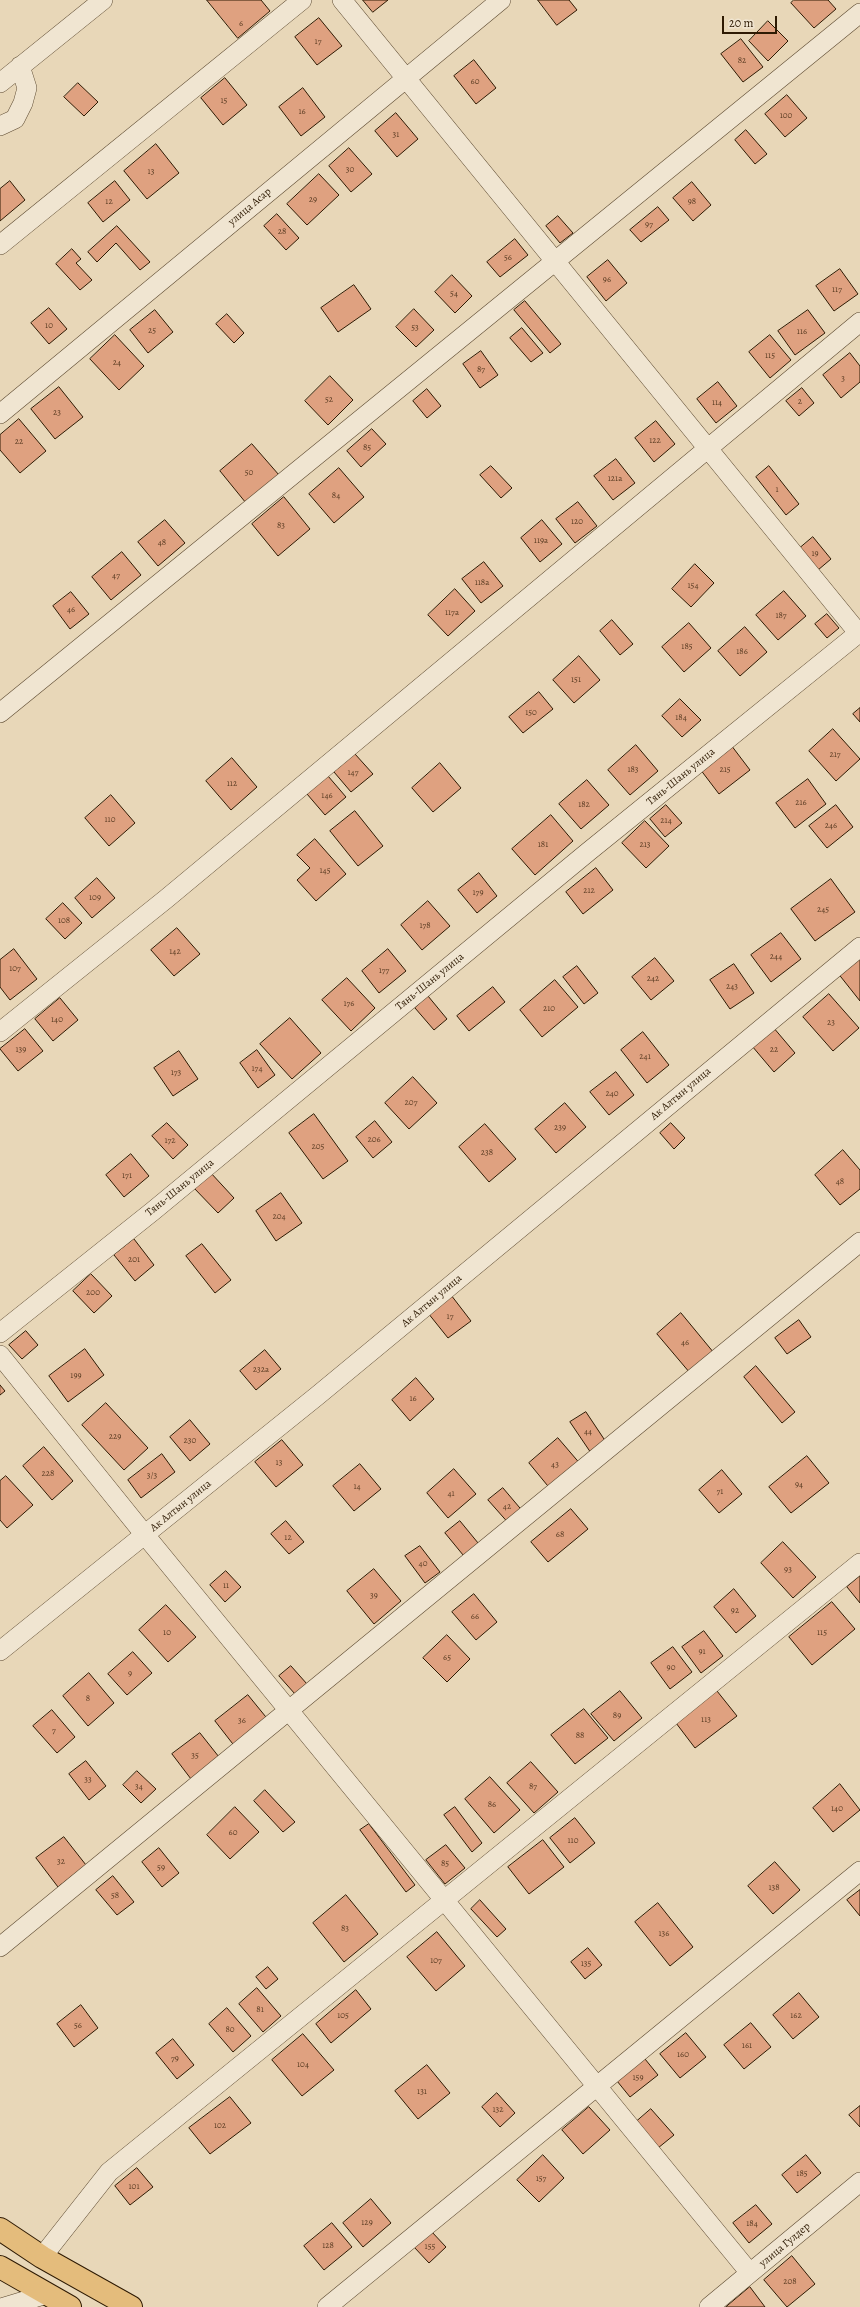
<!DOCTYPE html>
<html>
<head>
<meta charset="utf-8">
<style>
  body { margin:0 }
  #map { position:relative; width:860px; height:2307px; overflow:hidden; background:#e8d7b8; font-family:Alegreya,serif }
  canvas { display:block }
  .scale { position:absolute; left:722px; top:16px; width:55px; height:18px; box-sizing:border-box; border:2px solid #2e1a03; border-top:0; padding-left:5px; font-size:12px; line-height:14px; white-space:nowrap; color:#2e1a03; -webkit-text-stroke:3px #f0e5d1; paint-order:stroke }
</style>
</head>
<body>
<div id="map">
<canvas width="860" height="2307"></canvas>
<div class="scale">20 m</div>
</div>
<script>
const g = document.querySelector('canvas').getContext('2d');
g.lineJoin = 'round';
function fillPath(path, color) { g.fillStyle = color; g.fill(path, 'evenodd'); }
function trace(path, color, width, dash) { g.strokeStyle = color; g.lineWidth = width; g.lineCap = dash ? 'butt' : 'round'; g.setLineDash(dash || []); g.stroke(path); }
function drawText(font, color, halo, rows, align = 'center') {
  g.font = font + ' Alegreya,serif'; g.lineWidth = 4; g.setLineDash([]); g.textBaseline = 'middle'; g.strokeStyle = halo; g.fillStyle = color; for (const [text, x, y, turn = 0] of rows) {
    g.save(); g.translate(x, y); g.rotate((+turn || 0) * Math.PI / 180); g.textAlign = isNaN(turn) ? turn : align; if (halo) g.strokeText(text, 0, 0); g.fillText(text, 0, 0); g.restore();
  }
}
const building = new Path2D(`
  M207 0H261L270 11 238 38Z
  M363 0H388L373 12Z
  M538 0H569L577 10 557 25Z
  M794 0H828L836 9 814 28 791 3Z
  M319 18 342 46 317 65 295 37Z
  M768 21 788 41 768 61 749 41Z
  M741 39 763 67 743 82 721 54Z
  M474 60 496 88 476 104 454 76Z
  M225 78 247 105 223 125 201 98Z
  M78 83 98 102 84 116 64 97Z
  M303 88 325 117 301 136 279 107Z
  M787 95 807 118 785 137 765 114Z
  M396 113 418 139 397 157 375 131Z
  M746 130 767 154 755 164 735 140Z
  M156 144 179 173 147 199 124 171Z
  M349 148 372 174 351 192 329 166Z
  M319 174 339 195 307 225 287 204Z
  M10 181 25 200 0 221V189Z
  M115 181 130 200 103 222 88 203Z
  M692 182 711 205 693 221 673 198Z
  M658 207 669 220 641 242 630 230Z
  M277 214 299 238 286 250 264 226Z
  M558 216 573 233 560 243 546 226Z
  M117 226 150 262 140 270 116 243 97 262 88 252Z
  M515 239 528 255 500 277 487 262Z
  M72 249 81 259 76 263 92 280 80 290 56 264Z
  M608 260 627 283 606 301 587 277Z
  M840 269 858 294 834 311 816 286Z
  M452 275 472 296 455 313 435 292Z
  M354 285 371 309 338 332 321 308Z
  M525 301 561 344 550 353 514 310Z
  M49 308 67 329 49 344 31 323Z
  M414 309 434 330 416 347 396 327Z
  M155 310 173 332 148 353 130 330Z
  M808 310 825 333 795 355 778 331Z
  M227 314 244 333 234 343 216 324Z
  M522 328 543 353 531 362 510 338Z
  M115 335 144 366 119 390 90 359Z
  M770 335 791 360 770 378 749 352Z
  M481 351 498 375 480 388 463 364Z
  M850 353 860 366V382L841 398 823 375Z
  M330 376 353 400 328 425 305 401Z
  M718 382 737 406 716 423 697 399Z
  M59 387 83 417 55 439 31 409Z
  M802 388 814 403 799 416 786 401Z
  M427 389 441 406 427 418 413 401Z
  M19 419 46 451 20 473 0 450V435Z
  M656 421 675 444 654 462 635 438Z
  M372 429 386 444 361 467 347 451Z
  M252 444 279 475 246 503 220 471Z
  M616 459 635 483 613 500 594 476Z
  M491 466 512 488 501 498 480 475Z
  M769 466 799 504 786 515 756 477Z
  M339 468 364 497 334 523 309 494Z
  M284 497 310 529 278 556 252 524Z
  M578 502 597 526 575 543 556 519Z
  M165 520 185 543 158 566 138 542Z
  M542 520 562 544 540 562 521 538Z
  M813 537 831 559 818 570 800 548Z
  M122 552 141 575 111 600 92 577Z
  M484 562 503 586 481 603 462 579Z
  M695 564 714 583 691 607 672 589Z
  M455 589 475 611 448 636 428 615Z
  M784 591 806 616 778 640 756 615Z
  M71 592 89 614 70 629 53 606Z
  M827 614 839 628 827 638 815 624Z
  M612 620 633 644 620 655 600 631Z
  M689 623 711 648 684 672 662 647Z
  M745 627 767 652 740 676 718 651Z
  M579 656 600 680 574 703 553 680Z
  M539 692 553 709 523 733 509 717Z
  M680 699 701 720 682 737 662 716Z
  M860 708V722L853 714Z
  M833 729 860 759 836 781 809 751Z
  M636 745 658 771 630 795 608 770Z
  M731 745 750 770 719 794 700 769Z
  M355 754 373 774 351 792 334 772Z
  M232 758 257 787 231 810 206 781Z
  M440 763 461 788 433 812 412 788Z
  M328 776 346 797 325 815 307 794Z
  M808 779 826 804 795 828 776 803Z
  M587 780 609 805 581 829 559 804Z
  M111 795 135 823 109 846 85 818Z
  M666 805 682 823 665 837 650 819Z
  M836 805 853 827 827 848 809 826Z
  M355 811 383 846 358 866 330 831Z
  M551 815 573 841 535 875 512 849Z
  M645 821 669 846 646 868 622 843Z
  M315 839 346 874 316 901 297 880 310 868 297 855Z
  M596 868 613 890 583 914 566 892Z
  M479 873 497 896 477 913 458 890Z
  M97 878 115 898 92 918 75 898Z
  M831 879 855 912 815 941 791 909Z
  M428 901 450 926 422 950 401 925Z
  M63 903 82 923 65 939 46 919Z
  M177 928 200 954 174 976 151 950Z
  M781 933 801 959 771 982 751 955Z
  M14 949 37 979 10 1000 0 987V960Z
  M388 949 406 971 379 993 362 971Z
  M860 954V1001L837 972Z
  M655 958 674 981 651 1000 632 977Z
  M734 964 754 993 730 1009 710 980Z
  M577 966 598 993 584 1004 563 977Z
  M347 978 375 1008 351 1031 322 1000Z
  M555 980 578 1007 542 1037 520 1010Z
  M493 987 505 1002 469 1031 457 1016Z
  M829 994 859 1028 833 1051 803 1017Z
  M428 996 447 1019 434 1030 415 1008Z
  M60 998 78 1020 53 1041 35 1019Z
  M290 1018 321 1053 292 1079 260 1044Z
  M773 1027 795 1053 774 1072 752 1046Z
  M25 1029 43 1051 18 1071 0 1049Z
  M643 1032 669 1065 647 1083 621 1050Z
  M257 1050 275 1075 258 1088 240 1063Z
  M179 1051 198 1079 173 1096 154 1068Z
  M616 1072 634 1095 609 1115 590 1092Z
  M413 1077 437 1103 409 1129 385 1103Z
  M565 1103 586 1127 556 1153 535 1129Z
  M314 1114 348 1161 323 1179 289 1133Z
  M375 1121 392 1142 373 1158 356 1137Z
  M167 1123 188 1145 173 1159 152 1136Z
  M671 1123 685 1138 674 1149 660 1133Z
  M485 1124 516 1159 489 1182 459 1147Z
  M843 1150 860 1170V1189L840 1205 815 1175Z
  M131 1154 149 1176 124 1197 106 1175Z
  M210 1172 234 1198 218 1213 193 1187Z
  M281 1193 302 1223 276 1241 256 1211Z
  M134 1239 154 1265 135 1281 114 1255Z
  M202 1244 231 1280 215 1293 186 1256Z
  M91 1274 112 1296 94 1313 73 1291Z
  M451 1295 471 1321 448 1338 428 1313Z
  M681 1313 714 1353 690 1373 657 1334Z
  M799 1320 811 1337 787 1354 775 1338Z
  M26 1331 38 1345 22 1359 9 1345Z
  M85 1349 104 1375 68 1402 49 1376Z
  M265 1350 281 1369 256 1390 240 1371Z
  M756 1366 795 1412 782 1423 744 1377Z
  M416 1378 434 1399 410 1421 392 1400Z
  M0 1385 5 1391 0 1395Z
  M106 1403 148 1448 124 1470 82 1425Z
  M586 1412 606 1442 591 1453 570 1422Z
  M190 1420 210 1444 190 1461 170 1437Z
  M558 1438 582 1466 552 1491 529 1463Z
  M282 1440 303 1465 276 1487 255 1462Z
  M44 1447 73 1481 52 1500 23 1466Z
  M162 1454 175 1472 141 1498 128 1480Z
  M807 1456 829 1483 791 1513 769 1487Z
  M360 1464 381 1489 354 1511 333 1486Z
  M454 1469 476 1494 448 1518 427 1493Z
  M722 1470 742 1494 719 1513 699 1490Z
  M6 1476 33 1505 7 1528 0 1520V1481Z
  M503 1488 525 1514 511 1526 488 1500Z
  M571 1509 588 1529 548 1562 531 1542Z
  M286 1521 304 1542 289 1554 271 1534Z
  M460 1521 483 1549 468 1561 445 1533Z
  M783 1542 816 1577 793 1598 761 1563Z
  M420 1546 440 1572 425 1583 405 1556Z
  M374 1569 401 1601 374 1624 347 1591Z
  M226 1571 241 1587 225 1602 210 1585Z
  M860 1576V1603L847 1587Z
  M734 1589 756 1616 736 1633 714 1607Z
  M474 1594 497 1622 476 1640 452 1612Z
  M832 1602 855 1629 812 1665 789 1637Z
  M166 1605 196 1637 168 1662 139 1630Z
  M704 1631 723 1656 701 1673 682 1647Z
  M447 1635 470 1659 447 1682 423 1658Z
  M673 1647 692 1672 670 1689 651 1663Z
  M133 1652 152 1673 127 1695 108 1674Z
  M291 1666 307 1684 295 1694 279 1676Z
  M89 1673 114 1703 88 1726 63 1696Z
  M620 1691 642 1718 614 1741 591 1714Z
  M717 1691 737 1716 695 1748 676 1723Z
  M248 1695 270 1722 236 1748 215 1721Z
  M584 1709 608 1738 575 1764 551 1735Z
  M52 1710 75 1737 57 1753 33 1726Z
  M200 1733 219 1757 191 1779 172 1754Z
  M86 1761 106 1786 89 1800 69 1774Z
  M531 1762 558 1792 534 1813 507 1783Z
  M137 1771 156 1789 141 1803 123 1785Z
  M490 1777 520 1810 494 1833 465 1799Z
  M840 1784 860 1810 833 1832 813 1808Z
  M265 1790 295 1822 283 1832 254 1801Z
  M235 1807 259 1832 230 1859 207 1835Z
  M455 1807 482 1843 472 1852 444 1815Z
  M575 1818 595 1843 570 1863 550 1838Z
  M369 1824 415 1885 406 1892 360 1830Z
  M64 1837 86 1865 58 1887 36 1858Z
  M543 1840 564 1867 529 1894 508 1867Z
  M446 1845 465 1868 445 1884 426 1860Z
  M159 1848 179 1873 162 1887 142 1862Z
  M775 1862 800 1890 773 1914 748 1886Z
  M113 1876 134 1902 117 1915 96 1890Z
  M860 1890V1916L847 1900Z
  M346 1895 378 1934 344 1962 313 1923Z
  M480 1900 506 1929 497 1937 471 1909Z
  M658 1903 693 1947 670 1966 635 1922Z
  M437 1932 465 1966 436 1991 407 1957Z
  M588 1948 602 1965 585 1979 571 1962Z
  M268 1967 278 1979 266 1989 256 1977Z
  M257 1988 281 2016 263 2032 239 2004Z
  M356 1990 371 2009 331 2043 316 2024Z
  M799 1993 819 2017 793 2039 773 2015Z
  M81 2005 98 2028 74 2047 57 2024Z
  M227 2008 251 2036 233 2052 209 2024Z
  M751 2023 771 2047 744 2069 724 2045Z
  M686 2033 706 2057 680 2078 660 2054Z
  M303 2034 334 2070 302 2096 272 2060Z
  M173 2039 194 2065 177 2079 156 2053Z
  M645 2059 658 2075 630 2097 617 2081Z
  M427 2065 450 2093 418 2119 395 2091Z
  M497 2093 515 2113 500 2127 482 2107Z
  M230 2097 251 2123 210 2154 189 2128Z
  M860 2106V2127L849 2115Z
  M589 2107 610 2130 583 2154 562 2130Z
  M651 2109 674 2135 658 2148 636 2122Z
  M543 2155 564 2178 539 2202 517 2180Z
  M806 2155 821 2173 797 2193 782 2175Z
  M137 2168 153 2187 130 2205 115 2186Z
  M371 2199 391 2223 363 2247 343 2223Z
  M756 2205 772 2224 749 2243 733 2223Z
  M332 2223 352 2247 324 2270 304 2246Z
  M431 2231 446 2247 429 2263 414 2247Z
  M792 2256 815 2284 787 2307 764 2280Z
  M750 2287 765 2307H726Z`);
fillPath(building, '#dfa180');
trace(building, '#2e1a03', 1);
const minor = new Path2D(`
  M342 0 860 635
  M0 83 103 0
  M0 126 15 119 23 103 27 88 20 66
  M0 245 302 0
  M0 414 501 0
  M0 713 860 13
  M0 1032 166 899 860 322
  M0 1333 153 1211 588 852 860 632
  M0 1355 145 1535 750 2273
  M0 1651 317 1396 860 947
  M0 1947 860 1242
  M42 2257 109 2172 860 1563
  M4 2307 47 2294
  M327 2307 860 1871
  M709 2307 860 2182`);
const major = new Path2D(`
  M0 2229 42 2257 131 2307
  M0 2267 70 2307`);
trace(minor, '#5c4930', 20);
trace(major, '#2e1a03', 24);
trace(minor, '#f0e5d1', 19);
trace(major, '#e4bc7c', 22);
drawText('9px', '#5a3c22', null, [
  ["6",241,24],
  ["17",318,42],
  ["82",742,61],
  ["60",475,82],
  ["15",224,101],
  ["16",302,112],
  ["100",786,116],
  ["31",396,135],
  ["30",350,170],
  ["13",151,172],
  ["29",313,200],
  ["12",109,202],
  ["98",692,202],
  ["97",649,225],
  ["28",282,232],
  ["56",508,258],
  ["96",607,280],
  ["117",837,290],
  ["54",454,294],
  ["10",49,326],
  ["53",415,328],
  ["25",152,331],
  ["116",802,332],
  ["115",770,356],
  ["24",117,363],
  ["87",481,370],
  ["3",843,379],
  ["52",329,400],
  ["2",800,402],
  ["114",717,403],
  ["23",57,413],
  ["122",655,441],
  ["22",19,442],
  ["85",367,448],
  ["50",249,473],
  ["121а",615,479],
  ["1",777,490],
  ["84",336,496],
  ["120",577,522],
  ["83",281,526],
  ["119а",541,541],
  ["48",162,543],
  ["19",815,554],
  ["47",116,576],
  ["118а",482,583],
  ["154",693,586],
  ["46",71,610],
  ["117а",452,613],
  ["187",781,616],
  ["185",687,647],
  ["186",742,652],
  ["151",576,680],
  ["150",531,713],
  ["184",681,718],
  ["217",835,755],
  ["183",633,770],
  ["215",725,770],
  ["147",353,773],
  ["112",232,784],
  ["146",327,796],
  ["216",801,803],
  ["182",584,805],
  ["110",110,820],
  ["214",666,821],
  ["246",831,826],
  ["181",543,845],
  ["213",645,845],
  ["145",325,871],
  ["212",589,891],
  ["179",478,893],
  ["109",95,898],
  ["245",823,910],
  ["108",64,921],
  ["178",425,926],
  ["142",175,952],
  ["244",776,957],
  ["107",15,969],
  ["177",384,971],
  ["242",653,979],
  ["243",732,987],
  ["176",349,1004],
  ["210",549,1009],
  ["140",57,1020],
  ["23",831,1023],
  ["139",21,1050],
  ["22",774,1050],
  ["241",645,1057],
  ["174",257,1069],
  ["173",176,1073],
  ["240",612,1094],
  ["207",411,1103],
  ["239",560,1128],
  ["206",374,1140],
  ["172",170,1141],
  ["205",318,1147],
  ["238",487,1153],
  ["171",127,1176],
  ["48",840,1182],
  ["204",279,1217],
  ["201",134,1260],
  ["200",93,1293],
  ["17",450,1317],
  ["46",685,1343],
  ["232а",261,1370],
  ["199",76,1376],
  ["16",413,1399],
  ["44",588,1432],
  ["229",115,1437],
  ["230",190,1441],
  ["13",279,1463],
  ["43",555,1465],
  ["228",48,1474],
  ["3/3",152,1476],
  ["94",799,1485],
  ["14",357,1487],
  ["71",720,1492],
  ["41",451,1494],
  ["42",507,1507],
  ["68",560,1535],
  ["12",288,1538],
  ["40",423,1564],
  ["93",788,1570],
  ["11",226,1586],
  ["39",374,1596],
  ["92",735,1611],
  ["66",475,1617],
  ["10",167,1633],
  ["115",822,1633],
  ["91",702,1652],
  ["65",447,1658],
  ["90",671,1668],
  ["9",130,1674],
  ["8",88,1699],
  ["89",617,1716],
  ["113",706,1720],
  ["36",242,1721],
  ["7",54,1731],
  ["88",580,1736],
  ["35",195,1756],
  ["33",88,1780],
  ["34",139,1787],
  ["87",533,1787],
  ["86",492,1805],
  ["140",837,1809],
  ["60",233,1833],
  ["110",573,1841],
  ["32",61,1862],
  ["85",445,1864],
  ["59",161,1868],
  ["138",774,1888],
  ["58",115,1896],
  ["83",345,1929],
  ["136",664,1934],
  ["107",436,1961],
  ["135",586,1964],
  ["81",260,2010],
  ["105",343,2016],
  ["162",796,2016],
  ["56",78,2026],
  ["80",230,2030],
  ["161",747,2046],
  ["160",683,2055],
  ["79",175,2059],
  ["104",303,2065],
  ["159",638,2078],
  ["131",422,2092],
  ["132",498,2110],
  ["102",220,2126],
  ["185",802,2174],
  ["157",541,2179],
  ["101",134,2187],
  ["129",367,2223],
  ["184",752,2224],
  ["128",328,2246],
  ["155",430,2247],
  ["208",790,2282]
]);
drawText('11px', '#2e1a03', '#f0e5d1', [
  ["улица Асар",250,207,-40],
  ["Тянь-Шань улица",681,777,-39],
  ["Тянь-Шань улица",430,982,-39],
  ["Ак Алтын улица",681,1094,-40],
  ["Тянь-Шань улица",180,1188,-39],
  ["Ак Алтын улица",432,1301,-40],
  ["Ак Алтын улица",181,1506,-39],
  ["улица Гулдер",785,2245,-40]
]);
</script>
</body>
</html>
